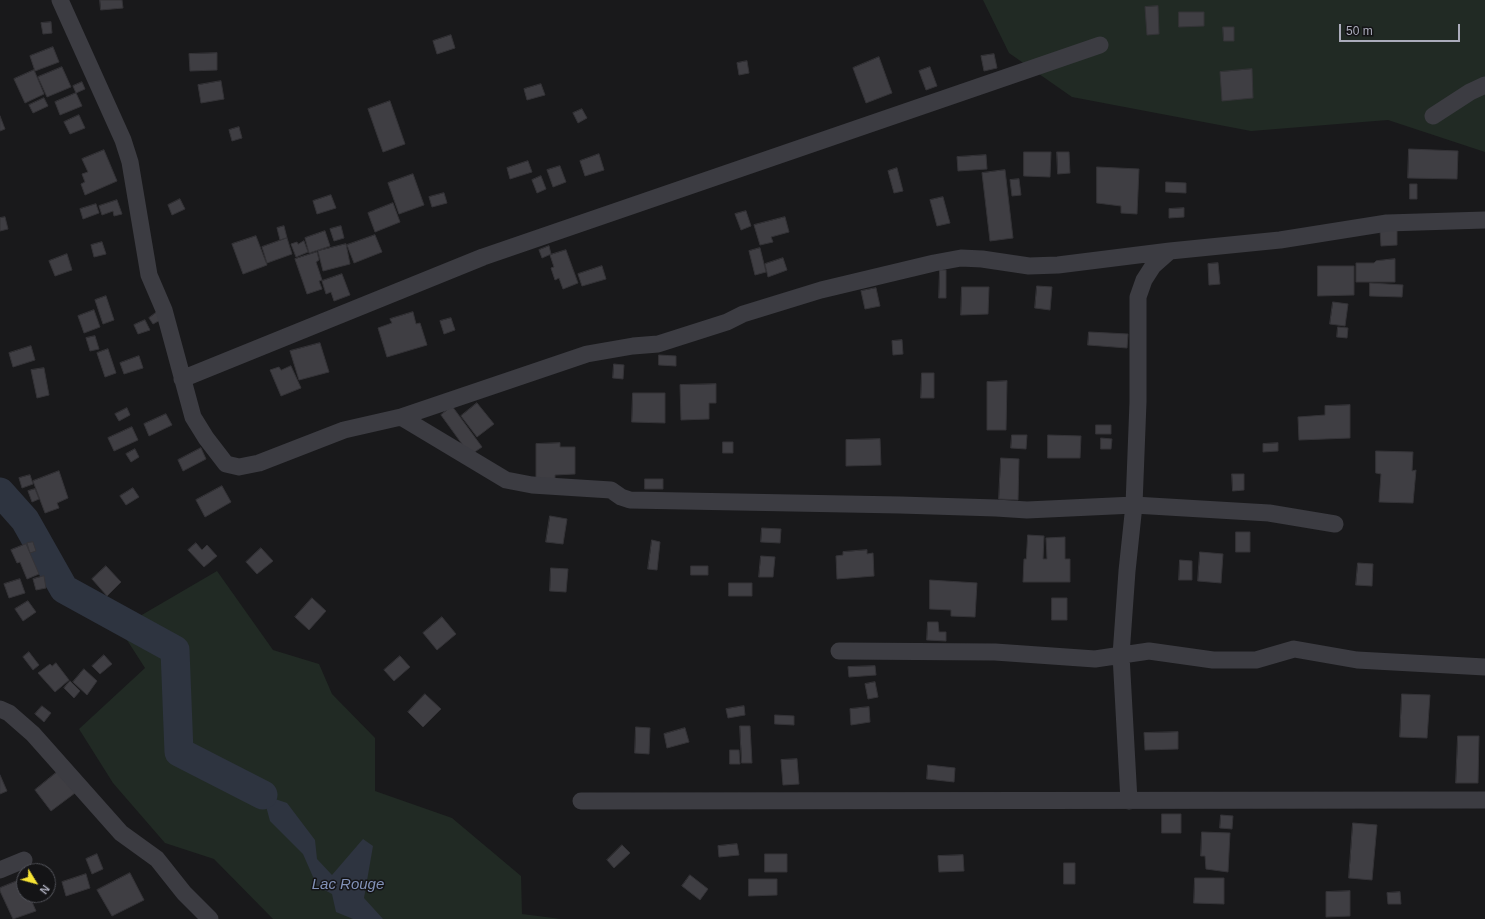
<!DOCTYPE html>
<html>
<head>
<meta charset="utf-8">
<style>
  body { margin:0 }
  #map { position:relative; width:1485px; height:919px; overflow:hidden; background:#19191b; font-family:Arial,sans-serif }
  canvas { display:block }
  .north { position:absolute; left:16px; top:863px; width:40px; height:40px; box-sizing:border-box; background:#141416; border:1px solid #505158; border-radius:50%; rotate:127deg; font-size:11px; font-weight:700; line-height:16px; text-align:center; color:#abacbb }
  .north::after { content:''; display:block; margin:auto; width:14px; height:18px; background:#f7e435; clip-path:polygon(50% 0,100% 100%,50% 72%,0 100%) }
  .scale { position:absolute; left:1339px; top:24px; width:121px; height:18px; box-sizing:border-box; border:2px solid #abacbb; border-top:0; padding-left:5px; font-size:12px; line-height:14px; white-space:nowrap; color:#abacbb; -webkit-text-stroke:3px #141416; paint-order:stroke }
</style>
</head>
<body>
<div id="map">
<canvas width="1485" height="919"></canvas>
<div class="north">N</div>
<div class="scale">50 m</div>
</div>
<script>
const g = document.querySelector('canvas').getContext('2d');
g.lineJoin = 'round';
function fillPath(path, color) { g.fillStyle = color; g.fill(path, 'evenodd'); }
function trace(path, color, width, dash) { g.strokeStyle = color; g.lineWidth = width; g.lineCap = dash ? 'butt' : 'round'; g.setLineDash(dash || []); g.stroke(path); }
function drawText(font, color, halo, rows, align = 'center') {
  g.font = font + ' Arial,sans-serif'; g.lineWidth = 3; g.setLineDash([]); g.textBaseline = 'middle'; g.strokeStyle = halo; g.fillStyle = color; for (const [text, x, y, turn = 0] of rows) {
    g.save(); g.translate(x, y); g.rotate((+turn || 0) * Math.PI / 180); g.textAlign = isNaN(turn) ? turn : align; if (halo) g.strokeText(text, 0, 0); g.fillText(text, 0, 0); g.restore();
  }
}
fillPath(new Path2D(`
  M983 0H1485V152L1388 120 1251 131 1072 97 1009 53Z
  M217 571 273 650 319 664 332 694 375 738V791L452 818 521 876 522 914 561 919H273L214 859 165 843 113 783 79 729 145 668 127 640 140 616Z`), '#212a24');
fillPath(new Path2D(`
  M263 795 287 803 315 840 317 859 332 875 363 839 373 846 364 898 383 919H353L336 912 332 894 317 886 303 854 270 821Z`), '#2e3440');
trace(new Path2D(`
  M0 492 25 520 64 589 175 650 179 752 263 795`), '#2e3440', 29);
const building = new Path2D(`
  M100 0H122L123 8 101 10Z
  M1158 6 1159 34 1147 35 1145 7Z
  M1179 12H1204V26L1179 27Z
  M51 22 52 33 43 34 41 23Z
  M1223 27H1234V41H1224Z
  M451 35 455 48 437 54 433 41Z
  M53 47 59 62 35 71 30 56Z
  M217 53V70L190 71 189 54Z
  M994 54 997 68 984 71 981 56Z
  M879 57 892 93 866 103 853 68Z
  M747 61 749 73 739 75 737 63Z
  M62 67 71 87 47 97 38 77Z
  M930 67 937 86 926 90 919 71Z
  M1252 69 1253 98 1222 101 1220 72Z
  M34 70 44 94 25 103 14 79Z
  M221 81 224 99 201 103 198 85Z
  M82 82 85 89 76 93 73 86Z
  M541 84 545 95 527 100 524 89Z
  M76 93 82 106 60 115 55 102Z
  M44 98 48 106 33 113 29 105Z
  M390 101 405 144 383 152 368 109Z
  M582 109 587 118 578 123 573 113Z
  M79 115 85 128 70 134 64 122Z
  M0 116 5 129 0 131Z
  M239 127 242 138 232 141 229 130Z
  M1409 149 1458 151 1457 179 1408 178Z
  M104 150 117 181 85 195 81 184 85 182 82 174 88 172 82 159Z
  M1024 152H1051L1050 177 1024 176Z
  M1057 152H1069L1070 173 1058 174Z
  M599 154 604 170 585 176 580 161Z
  M986 155 987 169 958 171 957 157Z
  M528 161 532 172 510 179 507 168Z
  M560 166 566 182 553 187 547 170Z
  M1097 167 1139 169 1137 214 1121 213V206L1097 203Z
  M897 168 903 191 894 193 888 171Z
  M1005 170 1013 238 990 241 982 173Z
  M413 174 424 205 399 214 388 183Z
  M541 176 546 189 537 193 532 180Z
  M1019 179 1021 195 1012 196 1010 180Z
  M1166 182 1186 183V193L1166 192Z
  M1410 184H1417V199H1410Z
  M444 193 447 203 432 207 429 197Z
  M331 195 336 208 317 214 313 201Z
  M943 197 950 223 937 226 930 200Z
  M180 199 185 209 172 215 168 205Z
  M117 200 122 214 114 216 113 211 102 215 99 206Z
  M393 203 400 222 375 232 368 213Z
  M96 204 99 213 83 219 80 209Z
  M1184 208V217L1169 218V209Z
  M746 211 751 226 741 230 735 214Z
  M5 217 8 229 0 231V218Z
  M785 217 789 232 771 237 773 242 760 245 754 225Z
  M284 226 287 238 280 240 277 228Z
  M341 226 344 238 334 241 330 229Z
  M1397 229V245L1381 246 1380 230Z
  M325 231 330 246 309 253 305 238Z
  M375 235 382 252 354 263 347 245Z
  M256 236 267 265 243 274 232 244Z
  M287 238 292 254 267 263 262 247Z
  M304 241 308 252 296 257 291 244 297 242 298 244Z
  M102 242 106 254 94 257 91 245Z
  M346 244 350 264 323 271 318 251Z
  M549 246 551 254 542 258 539 250Z
  M760 248 766 272 755 275 749 251Z
  M566 250 578 283 563 289 559 278 555 280 551 268 554 267 550 255Z
  M317 252 319 260 316 262 322 280 319 281 322 289 307 294 295 259Z
  M67 254 72 270 55 276 49 261Z
  M783 258 787 270 768 277 765 264Z
  M1395 259V282H1356V263H1374L1376 261Z
  M1218 263 1220 284 1209 285 1208 264Z
  M602 266 606 279 582 286 578 274Z
  M1318 266H1354V295L1318 296Z
  M940 270H946V298H939Z
  M342 274 350 295 334 301 331 292 326 294 322 281Z
  M1370 283 1403 285 1402 297 1370 296Z
  M1037 286 1052 287 1050 310 1035 308Z
  M962 287H989L988 314 961 315Z
  M876 288 880 306 865 309 861 291Z
  M106 296 114 320 103 324 95 300Z
  M1333 302 1348 304 1345 326 1330 324Z
  M94 310 100 327 84 333 78 316Z
  M157 312 162 319 153 324 149 318Z
  M413 312 416 324 420 323 427 345 387 357 378 328 392 323 390 319Z
  M451 318 455 330 444 334 440 321Z
  M145 320 150 330 138 334 134 325Z
  M1338 327 1348 328 1347 338 1337 337Z
  M1089 332 1128 334 1127 348 1088 345Z
  M95 336 99 349 90 351 86 338Z
  M902 340 903 354 893 355 892 341Z
  M320 343 329 372 299 380 290 351Z
  M31 346 35 360 13 367 9 353Z
  M108 349 116 373 105 377 97 353Z
  M659 355 676 356V366L659 365Z
  M139 356 143 368 124 374 120 363Z
  M614 364 624 365 623 379 613 378Z
  M291 366 301 388 281 396 270 370 279 367 281 370Z
  M44 368 49 395 37 398 31 370Z
  M922 373H934V398H921Z
  M1007 381 1006 430H987V382Z
  M716 384V403H709V419L681 420 680 385Z
  M633 393H665V423L632 422Z
  M477 403 494 424 477 437 461 416Z
  M1350 405V438L1299 440 1298 417 1325 415V406Z
  M452 406 482 447 470 455 441 415Z
  M127 408 130 415 119 421 115 414Z
  M166 414 172 425 149 436 144 424Z
  M1096 425H1111V434H1096Z
  M132 427 138 440 114 451 108 438Z
  M1012 435H1027L1026 449 1011 448Z
  M1048 435 1081 436 1080 458H1048Z
  M1101 438 1112 439 1111 449H1101Z
  M880 439 881 465 846 466V440Z
  M723 442H733V453H723Z
  M560 443V447H575V474L555 475V479L536 480V444Z
  M1278 443V451L1263 452V444Z
  M201 448 206 459 183 471 178 460Z
  M135 449 139 457 131 462 126 454Z
  M1376 451 1413 452 1412 471 1416 470 1413 503 1379 502 1381 474 1376 473Z
  M1001 458 1019 459 1018 500 999 499Z
  M59 471 68 498 57 503 59 508 45 513 33 481Z
  M1232 474H1244V490L1233 491Z
  M30 475 33 484 22 488 19 478Z
  M645 479H663V489H645Z
  M222 486 231 502 205 517 196 500Z
  M133 488 139 497 126 505 120 496Z
  M35 489 39 499 32 502 28 491Z
  M550 516 567 519 563 544 546 542Z
  M762 528 781 529 780 543 761 542Z
  M1236 532H1250V552H1236Z
  M1028 535 1044 536 1043 559H1047L1046 538 1065 537V559H1070V582H1023L1024 559H1026Z
  M652 540 660 542 657 570 648 569Z
  M33 542 36 551 30 553 27 543Z
  M196 543 202 550 207 545 217 556 204 567 188 550Z
  M26 544 39 574 27 579 20 562 17 563 11 550Z
  M261 548 273 561 257 574 246 562Z
  M867 550V554L873 553 874 576 837 579 836 556 843 555V552Z
  M1200 552 1223 554 1221 583 1198 581Z
  M761 556 775 557 773 577H759Z
  M1180 560 1192 561V580H1179Z
  M1358 563 1373 564 1372 586 1356 585Z
  M106 566 121 582 107 596 92 579Z
  M691 566H708V575H691Z
  M551 568 568 569 566 592 550 591Z
  M44 576 46 588 36 590 33 579Z
  M20 579 25 593 9 598 4 584Z
  M930 580 977 583 975 617 951 616V610L930 609Z
  M729 583H752V596H729Z
  M312 598 326 611 309 630 295 617Z
  M1052 598H1067V620H1052Z
  M28 601 36 612 23 621 15 609Z
  M442 617 456 634 437 650 423 633Z
  M928 622H938L939 632H946V641L927 640Z
  M29 652 39 665 33 670 23 657Z
  M104 655 112 664 100 674 92 666Z
  M400 656 410 667 394 681 384 670Z
  M56 663 69 680 55 692 38 673 50 664 52 666Z
  M875 666 876 675 849 677 848 667Z
  M84 669 97 681 87 695 73 682Z
  M70 681 80 691 74 698 64 688Z
  M875 682 878 697 868 699 865 684Z
  M425 694 441 709 423 727 408 712Z
  M1402 694 1430 695 1427 738 1400 737Z
  M42 706 51 713 44 722 35 714Z
  M744 706 745 715 728 718 726 709Z
  M869 707 870 722 851 725 850 709Z
  M775 715 794 716V725L775 724Z
  M740 726H750L752 763H742Z
  M636 727 650 728 649 754 635 753Z
  M685 728 689 742 667 748 664 734Z
  M1178 732V749L1145 750 1144 733Z
  M1458 736H1479L1478 783H1456Z
  M730 750H739L740 764H730Z
  M797 759 799 784 783 785 781 760Z
  M928 765 955 768 954 782 927 779Z
  M62 768 79 790 51 811 35 790Z
  M0 775 7 791 0 794Z
  M1162 814H1181V833H1162Z
  M1221 815 1233 816 1232 829 1220 828Z
  M1353 823 1377 825 1372 880 1349 878Z
  M1202 832 1230 833 1228 872 1206 869 1205 856H1201Z
  M737 844 739 855 719 857 718 846Z
  M622 845 630 853 614 868 607 860Z
  M97 854 103 869 92 874 86 859Z
  M765 854H787V872H765Z
  M963 855 964 871 939 872 938 856Z
  M1064 863H1075V884H1064Z
  M130 873 144 900 112 916 97 890Z
  M86 874 90 888 66 896 62 882Z
  M690 875 708 889 700 900 682 886Z
  M1195 878H1224V904L1194 903Z
  M22 879 24 884V895H29L36 911 13 919 0 891V888Z
  M749 879H777V895L749 896Z
  M1350 891V916L1326 917V892Z
  M1400 892 1401 904H1388L1387 893Z`);
fillPath(building, '#3f3e43');
trace(building, '#343337', 1);
trace(new Path2D(`
  M60 0 123 140 130 162 149 275 164 310 193 417 206 438 226 464 239 467 259 463 344 430 401 417 587 354 633 346 658 344 727 322 743 314 821 290 934 263 961 258 982 259 1029 266 1058 265 1170 251 1280 240 1387 223 1485 220
  M1433 116 1470 92 1485 85
  M182 379 483 257 1100 45
  M401 417 506 480 532 485 611 490 621 497 630 500 900 505 996 508 1027 510 1134 505 1269 513 1335 524
  M839 651 995 652 1095 659 1149 651 1213 660H1256L1294 649 1357 660 1485 667
  M0 709 9 713 33 734 121 833 157 859 184 893 210 919
  M581 801 1485 800
  M1129 801 1121 655 1127 571 1134 505 1138 402V297L1144 280 1153 266 1170 251
  M0 870 24 860`), '#3c3c42', 17);
drawText('italic 15px', '#8291b7', '#141416', [
  ["Lac Rouge",348,885]
]);
</script>
</body>
</html>
